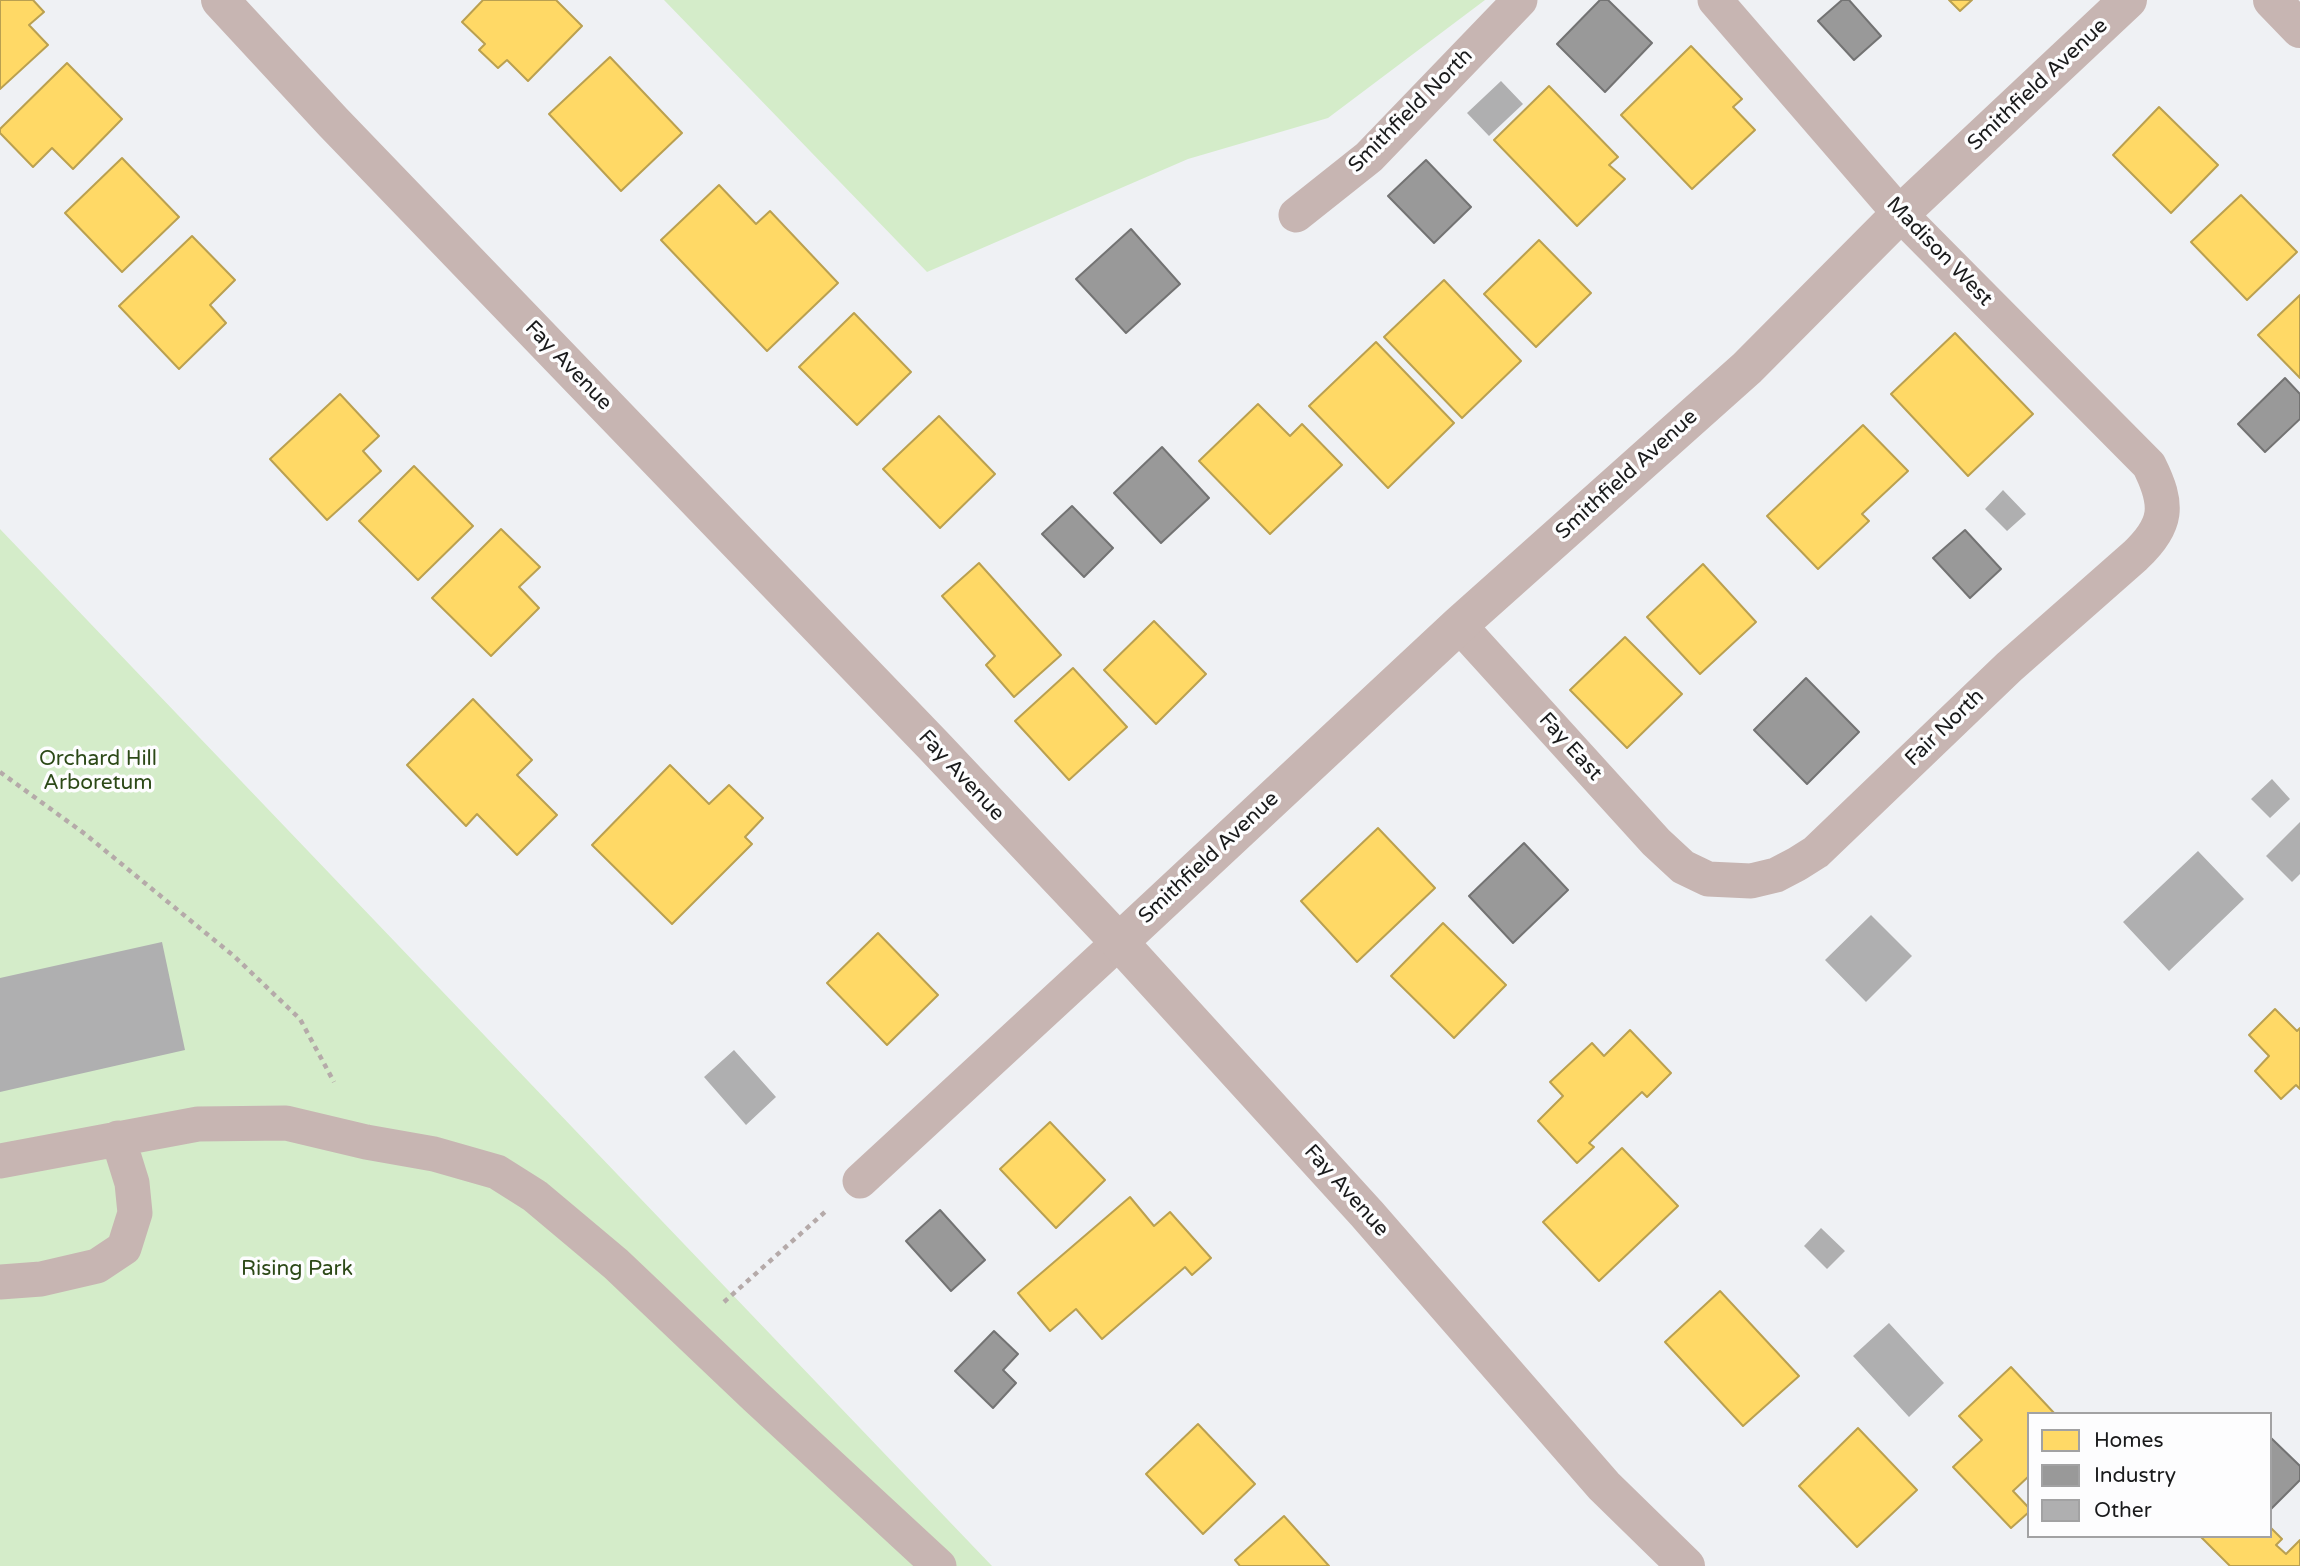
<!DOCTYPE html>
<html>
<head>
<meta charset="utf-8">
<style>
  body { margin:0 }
  #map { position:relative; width:2300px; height:1566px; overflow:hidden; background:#eff1f4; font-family:"Varela Round",sans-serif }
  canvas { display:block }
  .legend { position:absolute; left:2027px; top:1412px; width:245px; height:126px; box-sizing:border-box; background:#fdfdfe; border:2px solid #a2a2a3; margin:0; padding:9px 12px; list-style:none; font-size:21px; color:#191a1b }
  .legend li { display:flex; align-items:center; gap:14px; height:35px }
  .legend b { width:35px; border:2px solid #a2a2a3 }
</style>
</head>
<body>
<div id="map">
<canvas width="2300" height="1566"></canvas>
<ul class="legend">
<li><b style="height:19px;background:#ffd966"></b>Homes</li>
<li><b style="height:19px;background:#999"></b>Industry</li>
<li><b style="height:19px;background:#afafb0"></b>Other</li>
</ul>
</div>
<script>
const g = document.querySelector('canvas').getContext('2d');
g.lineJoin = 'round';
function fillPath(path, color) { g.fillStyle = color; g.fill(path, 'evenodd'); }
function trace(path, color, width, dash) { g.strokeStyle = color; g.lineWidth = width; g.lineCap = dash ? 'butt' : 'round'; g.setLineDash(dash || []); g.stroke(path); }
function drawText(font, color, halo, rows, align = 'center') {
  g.font = font + ' "Varela Round",sans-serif'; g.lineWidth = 7; g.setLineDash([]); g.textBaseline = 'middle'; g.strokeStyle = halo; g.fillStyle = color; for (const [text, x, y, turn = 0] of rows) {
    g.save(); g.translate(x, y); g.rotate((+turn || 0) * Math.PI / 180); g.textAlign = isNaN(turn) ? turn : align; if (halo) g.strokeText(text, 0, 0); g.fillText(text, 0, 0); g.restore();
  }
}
fillPath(new Path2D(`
  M664 0H1485L1328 118 1188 159 927 272Z
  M0 529 992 1566H0Z`), '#d4ecc9');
const homes = new Path2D(`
  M0 0H33L44 12 29 25 48 45 0 89Z
  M483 0H556L582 26 528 81 507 60 498 68 479 50 485 44 462 22Z
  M1949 0H1972L1960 11Z
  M1691 46 1742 99 1733 107 1755 130 1692 189 1621 115Z
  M610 57 682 133 621 191 549 114Z
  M67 63 122 119 73 169 52 148 33 167 0 133V129Z
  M1549 86 1618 157 1609 165 1625 179 1577 226 1494 140Z
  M2159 107 2218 165 2171 213 2113 155Z
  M122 158 179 217 122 272 65 213Z
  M719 185 756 224 770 211 838 283 767 351 661 240Z
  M2241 195 2297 252 2247 300 2191 242Z
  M192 236 235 280 210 305 226 323 179 369 119 306Z
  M1539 240 1591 293 1536 347 1484 294Z
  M1444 280 1521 361 1462 418 1384 337Z
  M2300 295V378L2258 335Z
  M854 313 911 372 857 425 799 367Z
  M1955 333 2033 414 1968 476 1891 394Z
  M1376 342 1454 423 1388 488 1309 406Z
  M340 394 379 436 363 451 381 471 327 520 270 459Z
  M1258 404 1290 436 1302 424 1342 465 1270 534 1199 461Z
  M939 416 995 474 940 528 883 469Z
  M1863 425 1908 471 1862 514 1869 521 1818 569 1767 516Z
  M414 466 473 526 418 580 359 521Z
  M501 529 540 567 519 587 539 608 491 656 432 598Z
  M979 563 1061 655 1014 697 986 665 995 656 942 596Z
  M1703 564 1756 622 1700 674 1647 617Z
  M1154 621 1206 674 1156 724 1104 670Z
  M1625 637 1682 694 1627 748 1570 690Z
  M1073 668 1127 727 1069 780 1015 721Z
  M473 699 532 760 517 775 557 815 517 855 477 814 466 826 407 765Z
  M670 765 709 804 729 785 763 818 745 837 752 844 672 924 592 845Z
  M1378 828 1435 888 1357 962 1301 901Z
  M1443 923 1506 985 1454 1038 1391 976Z
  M878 933 938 995 887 1045 827 983Z
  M2275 1009 2297 1031 2300 1028V1089L2296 1085 2281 1099 2255 1071 2269 1056 2249 1035Z
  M1630 1030 1671 1073 1647 1097 1642 1092 1589 1143 1594 1147 1577 1163 1538 1121 1563 1096 1550 1082 1592 1043 1604 1056Z
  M1050 1122 1105 1180 1056 1228 1000 1169Z
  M1622 1148 1678 1206 1599 1281 1543 1222Z
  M1130 1197 1154 1226 1170 1212 1211 1258 1192 1275 1185 1267 1102 1339 1076 1309 1050 1331 1018 1293Z
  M1720 1291 1799 1376 1743 1426 1665 1342Z
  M2011 1367 2055 1414H2029V1476L2013 1491 2029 1508V1512L2011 1528 1953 1467 1982 1440 1959 1416Z
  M1198 1424 1255 1484 1203 1534 1146 1474Z
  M1858 1428 1917 1490 1857 1547 1799 1486Z
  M1284 1516 1329 1566H1240L1235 1560Z
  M2270 1527 2282 1539 2276 1545 2286 1554 2300 1540V1566H2230L2200 1536H2270Z`);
fillPath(homes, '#ffd966');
trace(homes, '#baa050', 2);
const industry = new Path2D(`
  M1600 0H1608L1652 43 1605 92 1557 44Z
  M1842 0H1849L1881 36 1854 60 1818 21Z
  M1426 160 1471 207 1434 243 1388 196Z
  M1131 229 1180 284 1126 333 1076 279Z
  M2285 378 2300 394V419L2265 452 2238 424Z
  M1162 447 1209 498 1161 543 1114 493Z
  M1072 506 1113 548 1084 577 1042 534Z
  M1965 530 2001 569 1970 598 1933 558Z
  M1806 678 1859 732 1807 784 1754 730Z
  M1524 843 1568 890 1513 943 1469 896Z
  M940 1210 985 1260 951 1291 906 1241Z
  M994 1331 1018 1354 1003 1370 1016 1383 993 1408 955 1371Z
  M2270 1437 2300 1466V1480L2270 1510Z`);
fillPath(industry, '#999');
trace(industry, '#737373', 2);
fillPath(new Path2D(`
  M1501 81 1523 104 1489 136 1467 113Z
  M2003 490 2026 514 2007 531 1985 509Z
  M2272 779 2290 799 2270 818 2251 799Z
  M2300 822V874L2292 882 2266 856Z
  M2198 851 2244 899 2169 971 2123 922Z
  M1871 915 1912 956 1866 1002 1825 960Z
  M162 942 185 1050 0 1092V978Z
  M734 1050 776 1097 746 1125 704 1077Z
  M1821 1228 1845 1251 1827 1269 1804 1246Z
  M1889 1323 1944 1383 1909 1417 1853 1356Z`), '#afafb0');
trace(new Path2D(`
  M0 772 85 834 235 957 300 1019 334 1082
  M724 1302 825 1212`), '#b5aaa9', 4.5, [5, 5]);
trace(new Path2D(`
  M1296 215 1369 157 1520 0
  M1459 625 1656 842 1683 867 1708 879 1751 881 1776 875 1797 864 1816 852 2009 667 2135 556C2168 525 2169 505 2149 465L1900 214 1715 0
  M0 1161 198 1124 286 1123 366 1142 434 1154 497 1172 535 1196 616 1264 756 1397 939 1566
  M860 1181 1119 942
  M0 1282 41 1279 97 1266 124 1248 135 1213 132 1183 118 1138`), '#c7b5b2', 35);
trace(new Path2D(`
  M220 0 333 122 934 746 1119 942 1367 1214 1604 1486 1686 1566
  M2272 0 2300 29
  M1119 942 1459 625 1747 368 1900 214 2128 0`), '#c7b5b2', 38);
drawText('21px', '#191a1b', '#fdfdfe', [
  ["Smithfield Avenue",2038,85,-43],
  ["Smithfield North",1411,111,-45],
  ["Madison West",1939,252,46],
  ["Fay Avenue",568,366,46],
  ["Smithfield Avenue",1627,475,-42],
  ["Fair North",1945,728,-44],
  ["Fay East",1570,747,48],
  ["Fay Avenue",961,776,47],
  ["Smithfield Avenue",1209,858,-43],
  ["Fay Avenue",1346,1191,48]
]);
drawText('21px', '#2c4917', '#fdfdfe', [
  ["Orchard Hill",98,759],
  ["Arboretum",98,783],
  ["Rising Park",297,1269]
]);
</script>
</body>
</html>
